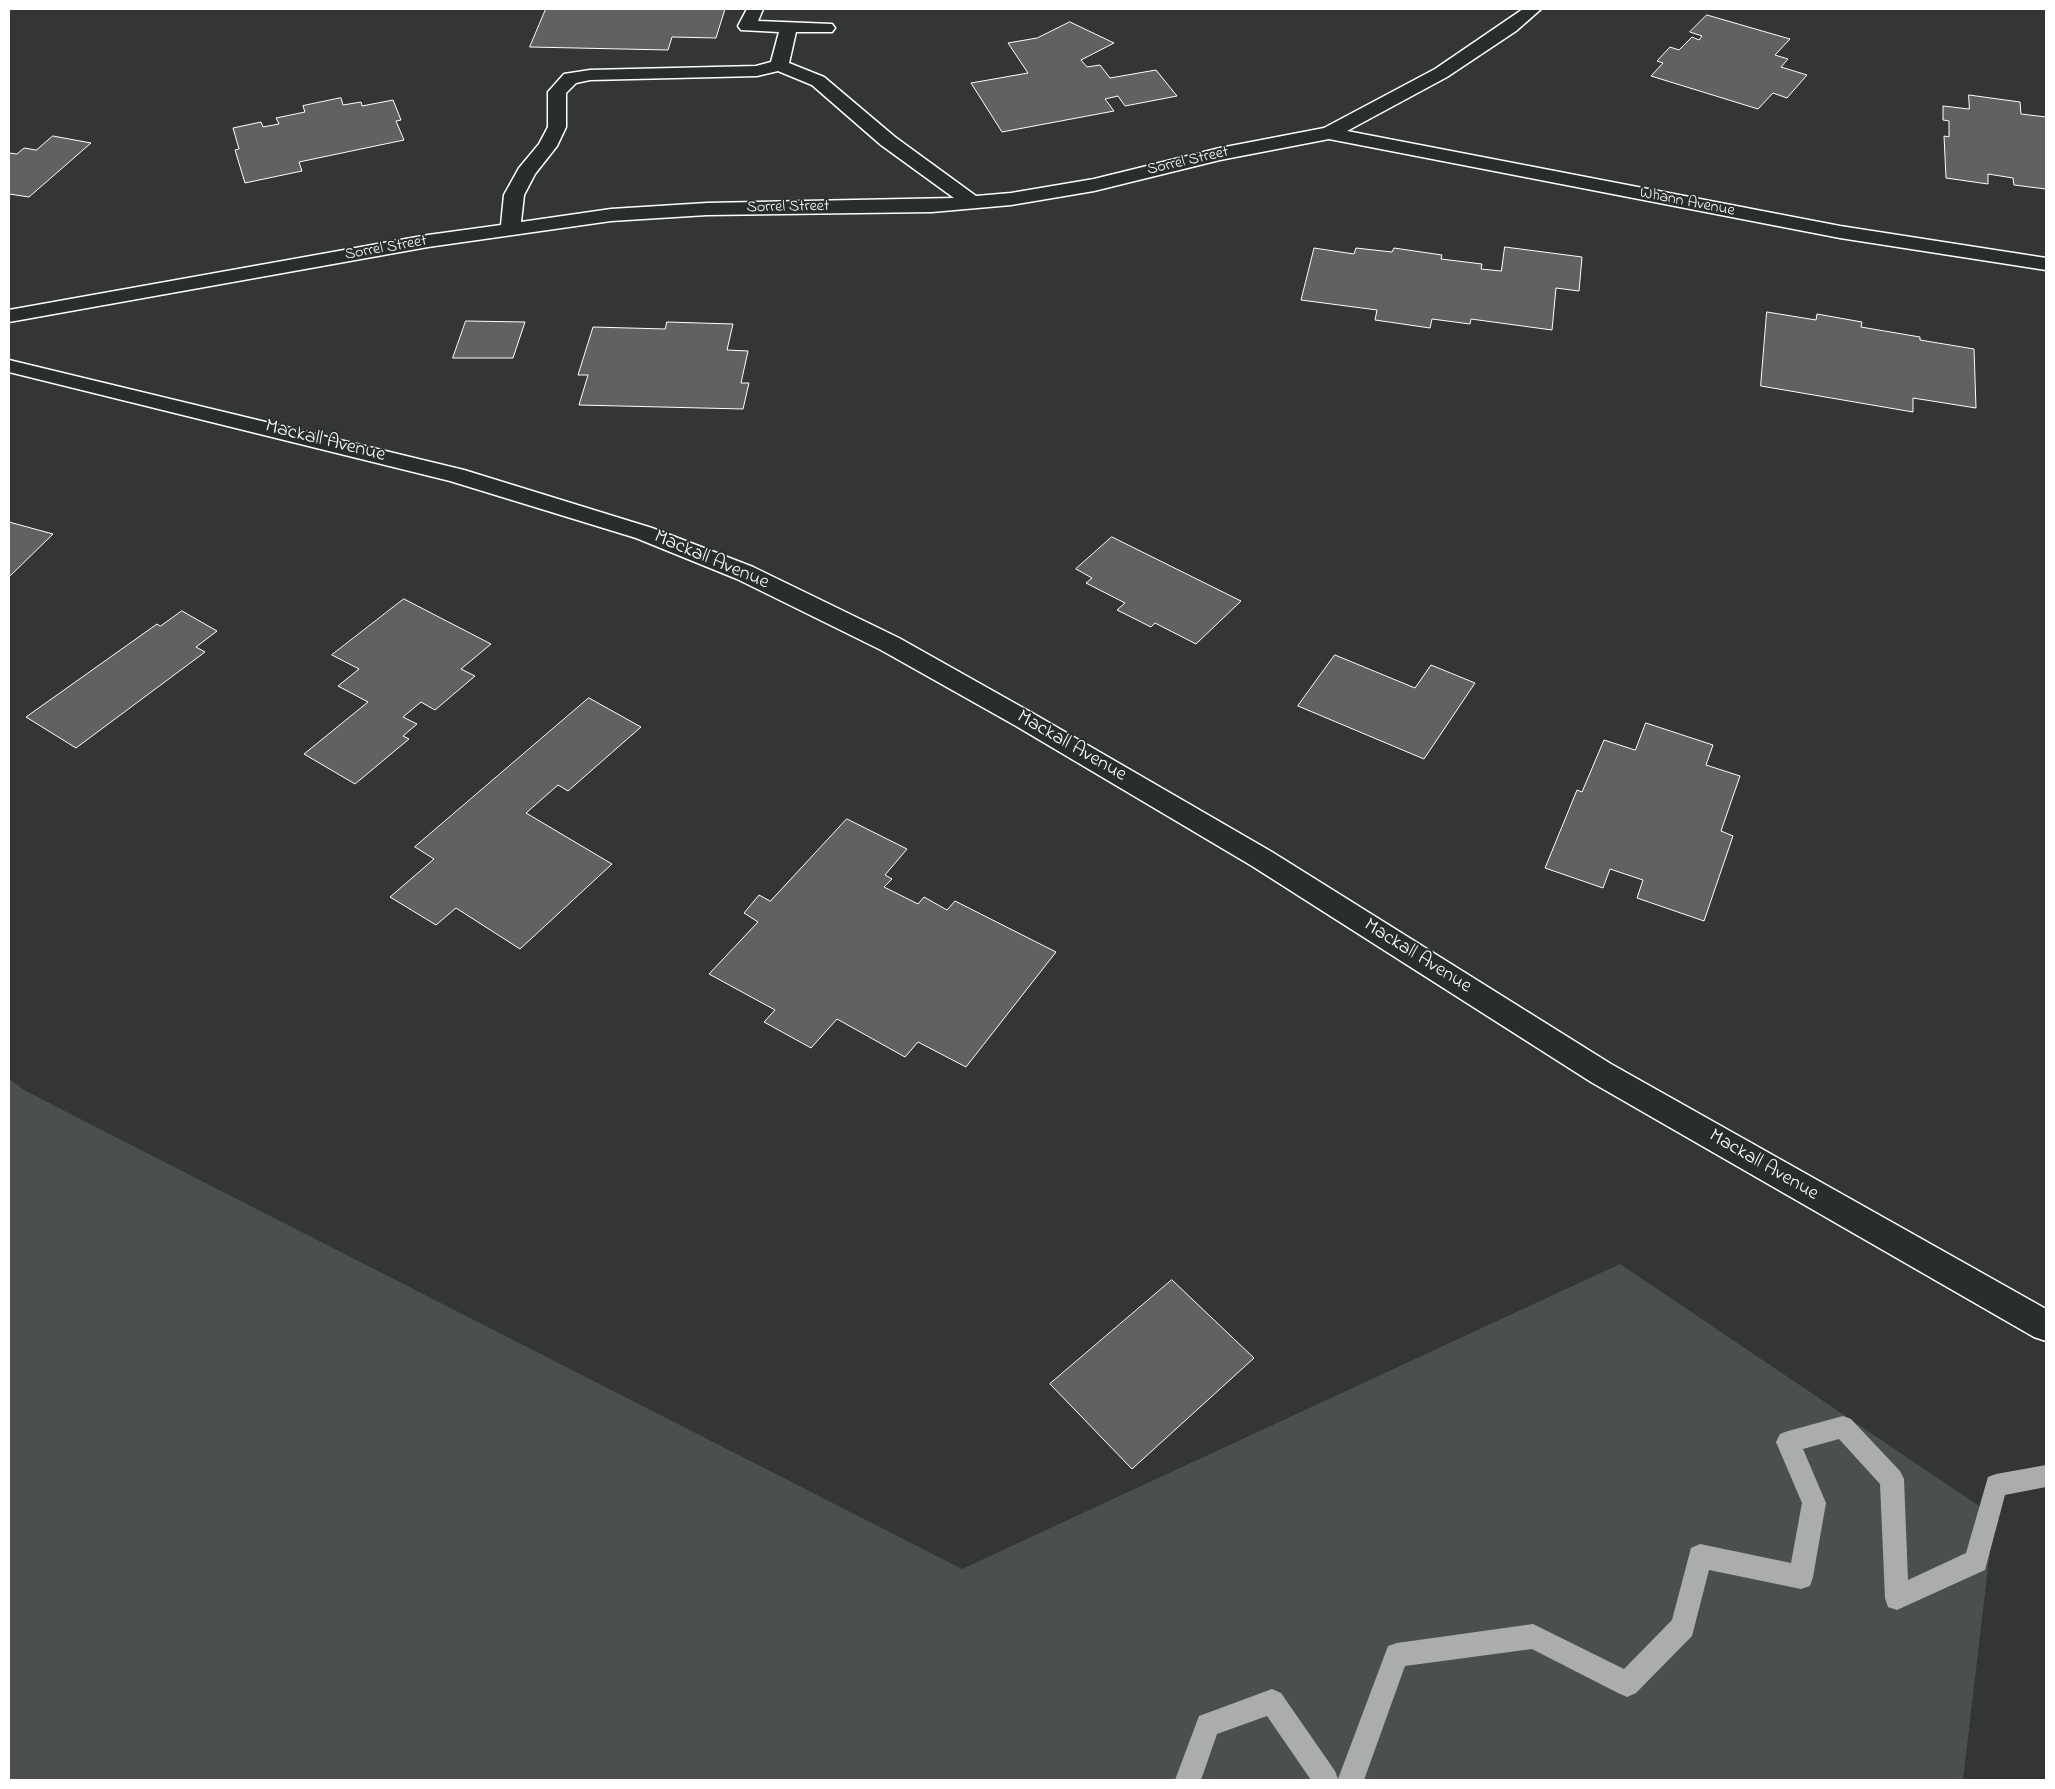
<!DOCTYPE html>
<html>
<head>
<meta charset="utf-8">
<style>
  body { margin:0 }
  #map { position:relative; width:2055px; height:1789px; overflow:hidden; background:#333536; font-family:"Indie Flower",sans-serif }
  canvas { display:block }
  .frame { position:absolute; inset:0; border:10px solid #fff; pointer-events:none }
</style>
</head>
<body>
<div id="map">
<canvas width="2055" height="1789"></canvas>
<div class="frame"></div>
</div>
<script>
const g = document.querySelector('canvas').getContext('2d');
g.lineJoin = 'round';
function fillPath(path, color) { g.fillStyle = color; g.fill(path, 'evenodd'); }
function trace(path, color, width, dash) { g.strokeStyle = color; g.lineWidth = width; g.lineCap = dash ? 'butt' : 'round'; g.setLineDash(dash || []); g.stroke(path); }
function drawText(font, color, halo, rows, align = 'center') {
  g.font = font + ' "Indie Flower",sans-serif'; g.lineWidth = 4; g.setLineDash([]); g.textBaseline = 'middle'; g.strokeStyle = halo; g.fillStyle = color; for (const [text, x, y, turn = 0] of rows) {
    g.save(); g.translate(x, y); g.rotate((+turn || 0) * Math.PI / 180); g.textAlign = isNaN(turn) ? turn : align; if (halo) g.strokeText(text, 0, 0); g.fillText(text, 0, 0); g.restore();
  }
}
fillPath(new Path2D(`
  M9 1079 24 1090 88 1123 962 1569 1620 1264 1994 1516 1963 1780H9Z`), '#4c4f50');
fillPath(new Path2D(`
  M1843 1416 1851 1419 1900 1471 1904 1479 1908 1580 1966 1553 1988 1477 1996 1474 2046 1465V1487L2005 1495 1985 1570 1897 1610 1888 1607 1885 1598 1880 1484 1839 1439 1803 1449 1826 1503 1813 1577 1810 1586 1801 1589 1709 1570 1692 1636 1636 1693 1627 1697 1618 1693 1532 1649 1405 1666 1364 1780H1311L1267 1716 1217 1734 1201 1780H1175L1199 1716 1272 1689 1281 1693 1335 1771 1338 1779 1388 1646 1397 1643 1533 1624 1624 1669 1672 1620 1691 1548 1700 1544 1791 1563 1802 1503 1776 1442 1780 1434 1788 1431Z`), '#abacad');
const building = new Path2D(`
  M546 9H725L716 38 672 37 668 50 530 47Z
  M1707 15 1790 39 1775 55 1788 59 1781 67 1807 75 1787 98 1773 93 1758 109 1651 76 1663 63 1657 61 1670 47 1679 50 1692 37 1699 40 1702 36 1690 32Z
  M1070 22 1114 43 1081 60 1087 67 1100 65 1110 78 1156 70 1177 96 1125 106 1118 96 1105 99 1114 111 1002 132 971 83 1028 73 1008 43 1037 38Z
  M1969 95 2020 102 2021 114 2046 117V189L2014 185 2013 178 1988 174V184L1946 178 1944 136 1949 137V121L1943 120V106L1969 109Z
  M341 98 343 105 361 102 362 106 393 100 401 120 396 121 404 140 299 162 302 171 245 183 235 150 239 149 233 128 261 122 263 127 279 124 276 118 305 112 303 106Z
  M53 136 91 143 29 197 9 194V153L17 154 24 148 36 150Z
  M1505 247 1582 257 1579 291 1556 288 1552 330 1471 319 1470 324 1432 319 1430 328 1375 320 1377 310 1301 300 1314 248 1354 254 1356 248 1392 252 1394 248 1442 255 1441 259 1482 264 1481 269 1501 271Z
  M1767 312 1816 320 1817 314 1862 322 1861 327 1920 337V340L1974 349 1976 408 1913 398V412L1761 386Z
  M466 321 525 322 513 358H453Z
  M667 322 733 324 727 350 748 351 741 383H749L743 409 579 405 588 375H578L593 327 665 329Z
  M9 522 53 534 9 577Z
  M1112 537 1241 601 1196 644 1155 623 1151 627 1117 610 1125 603 1086 583 1092 578 1076 569Z
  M404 599 491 644 461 669 475 676 435 710 421 702 403 717 417 724 403 736 409 739 355 784 304 754 368 702 338 686 359 669 332 655Z
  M182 611 217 631 196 647 205 652 76 748 26 717 157 624 160 626Z
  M1335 655 1415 688 1431 665 1475 683 1424 759 1298 706Z
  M589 698 641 727 568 791 558 785 526 813 612 864 520 949 456 908 436 925 390 897 434 859 415 847Z
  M1646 723 1713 745 1706 765 1740 776 1721 831 1733 836 1704 921 1637 898 1643 880 1610 869 1603 888 1545 868 1577 790 1582 792 1604 740 1635 750Z
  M847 819 907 849 885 875 892 879 884 887 918 904 924 897 947 910 955 901 1056 952 966 1067 918 1042 905 1057 837 1019 811 1048 764 1022 775 1010 709 974 758 922 744 913 759 895 770 901Z
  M1172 1280 1254 1358 1132 1469 1050 1384Z`);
fillPath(building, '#5f6162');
trace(building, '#fff', 1);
const minor = new Path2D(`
  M747 9H763L758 21 832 24 835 28 832 32H796L789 63 824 77 895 137 976 196 1011 193 1094 179 1220 148 1324 128 1435 69 1523 9H1541L1516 31 1447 77 1347 131 1840 226 2046 258V270L1840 238 1329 139 1220 160 1094 191 1011 205 932 212 707 215 611 221 428 247 9 322V310L428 235 501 225 504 195 519 168 539 144 548 127V92L564 74 590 70 756 66 771 62 779 32 741 30 738 26ZM778 71 812 85 881 145 954 198 707 203 611 209 521 222 524 195 535 174 557 146 566 127V93L576 83 590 80 757 76Z
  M9 360 464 470 652 528 753 567 899 638 1034 714 1272 852 1611 1064 2046 1309V1341L2034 1337 1591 1082 1252 866 1016 726 881 650 737 579 636 538 450 481 9 372Z`);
trace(minor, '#fff', 3);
fillPath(minor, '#2a2d2e');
drawText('16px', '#fff', '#2a2d2e', [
  ["Sorrel Street",1188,162,-13],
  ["Whann Avenue",1687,203,11],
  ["Sorrel Street",788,208,-1],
  ["Sorrel Street",386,249,-10]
]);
drawText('20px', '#fff', '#2a2d2e', [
  ["Mackall Avenue",325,442,14],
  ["Mackall Avenue",711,561,23],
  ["Mackall Avenue",1071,747,30],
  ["Mackall Avenue",1417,957,32],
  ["Mackall Avenue",1763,1166,30]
]);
</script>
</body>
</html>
